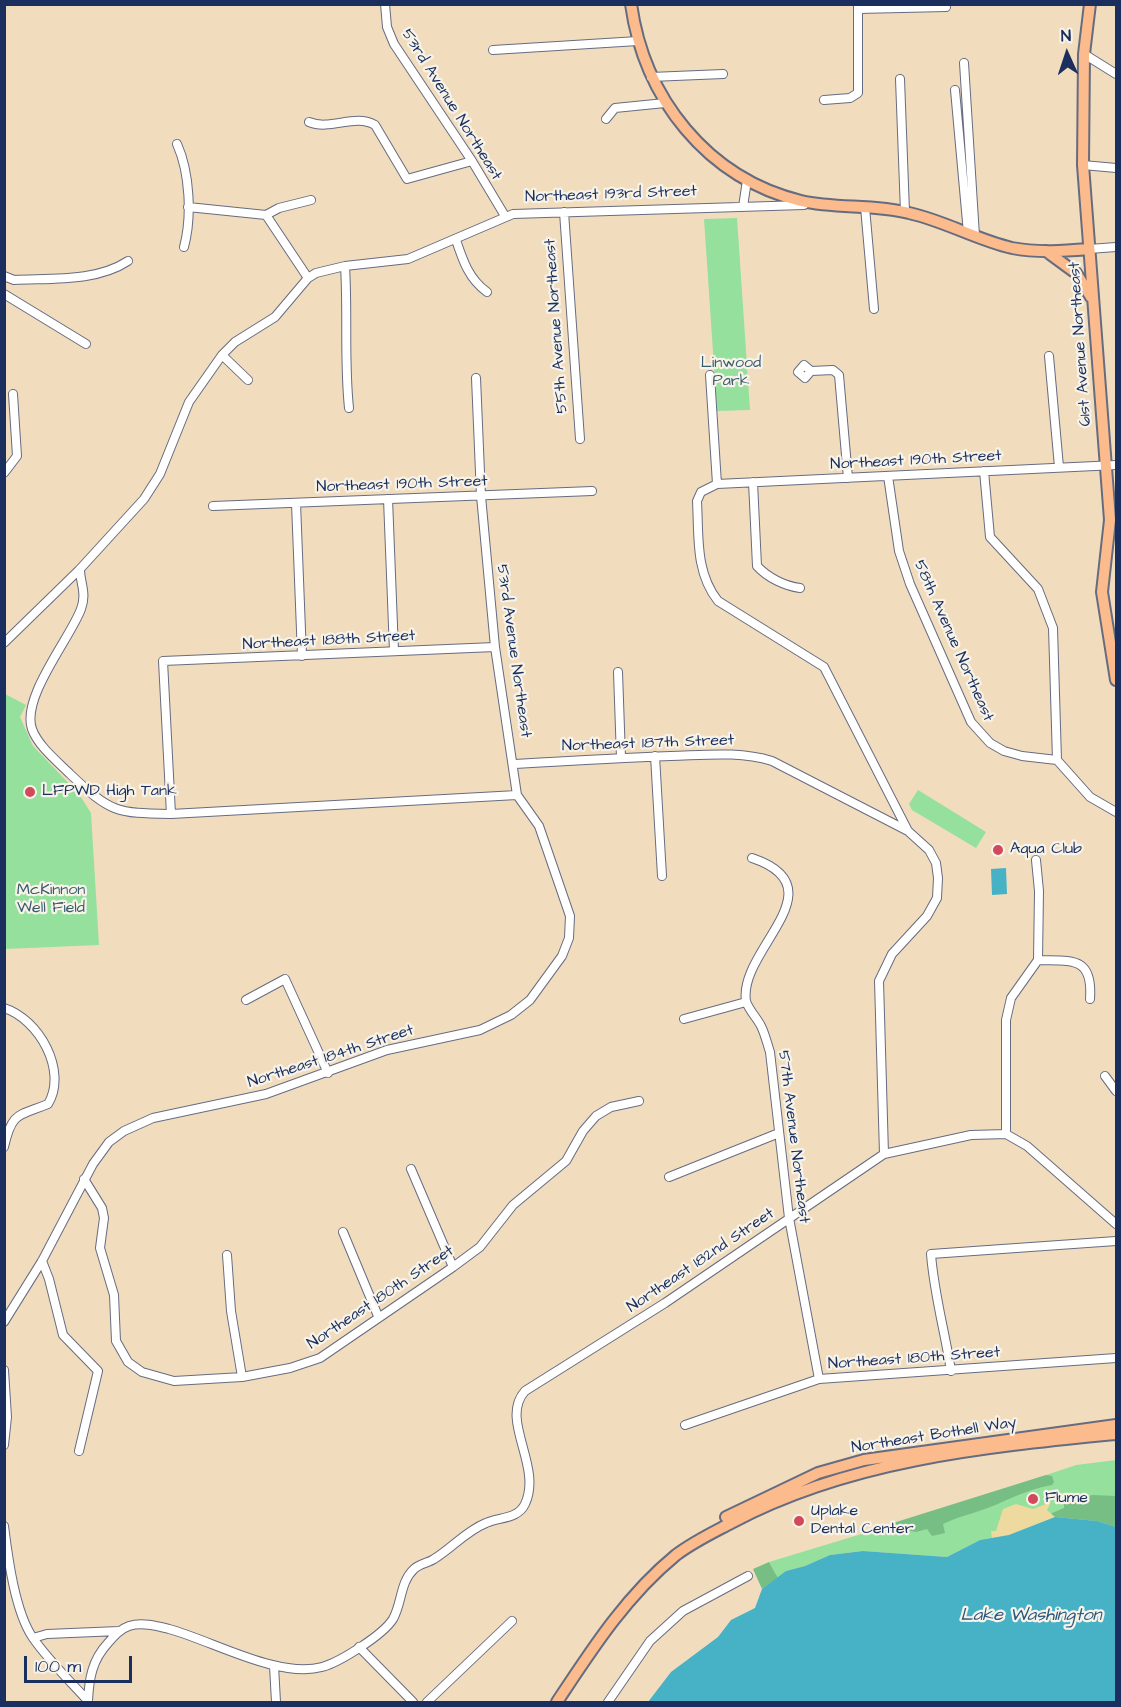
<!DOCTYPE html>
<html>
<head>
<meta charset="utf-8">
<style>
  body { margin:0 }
  #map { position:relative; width:1121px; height:1707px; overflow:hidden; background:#f1ddbe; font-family:"Architects Daughter",sans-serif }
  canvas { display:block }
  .frame { position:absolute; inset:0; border:6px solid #1b2f5e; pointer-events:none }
  .north { position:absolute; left:1037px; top:24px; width:60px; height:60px; -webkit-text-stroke:4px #f7f3e8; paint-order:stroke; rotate:357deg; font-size:16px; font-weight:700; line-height:24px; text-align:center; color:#1b2f5e }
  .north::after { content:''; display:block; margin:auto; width:21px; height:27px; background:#1b2f5e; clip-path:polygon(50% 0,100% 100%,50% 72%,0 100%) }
  .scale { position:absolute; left:24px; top:1656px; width:108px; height:27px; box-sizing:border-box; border:3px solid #1b2f5e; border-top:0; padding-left:8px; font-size:18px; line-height:21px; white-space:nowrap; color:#1b2f5e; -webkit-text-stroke:4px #f7f3e8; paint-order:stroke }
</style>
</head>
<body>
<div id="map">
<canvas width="1121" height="1707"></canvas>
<div class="frame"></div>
<div class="north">N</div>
<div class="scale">100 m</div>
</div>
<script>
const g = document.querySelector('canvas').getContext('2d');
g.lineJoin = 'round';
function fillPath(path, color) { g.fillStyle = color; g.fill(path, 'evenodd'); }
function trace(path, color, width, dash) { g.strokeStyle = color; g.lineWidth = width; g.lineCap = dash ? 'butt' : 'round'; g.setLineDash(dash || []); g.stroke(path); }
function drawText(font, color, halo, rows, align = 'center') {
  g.font = font + ' "Architects Daughter",sans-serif'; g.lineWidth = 4.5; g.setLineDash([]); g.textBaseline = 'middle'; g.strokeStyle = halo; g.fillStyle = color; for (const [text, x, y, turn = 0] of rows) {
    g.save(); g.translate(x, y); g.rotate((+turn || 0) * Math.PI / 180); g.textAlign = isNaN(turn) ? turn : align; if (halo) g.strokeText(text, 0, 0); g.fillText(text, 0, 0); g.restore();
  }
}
fillPath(new Path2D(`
  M737 218 750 410 717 411 704 219Z
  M5 694 26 705 20 717 33 746 79 794 91 813 99 945 5 949Z
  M918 790 986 832 976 848 912 810 909 804Z
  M1116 1460V1527L1097 1521 1055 1517 1009 1535 980 1540 947 1557 863 1551 830 1555 805 1566 786 1571 778 1578 769 1562 954 1506 1076 1465Z`), '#94e09c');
fillPath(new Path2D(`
  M1046 1475 1052 1476 1054 1482 1052 1485C1025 1489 1004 1503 979 1511 967 1515 955 1518 943 1524L945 1533 932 1536 927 1529 916 1532 892 1527 893 1523Z
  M1092 1495 1116 1496V1527L1097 1521 1055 1517 1050 1514 1064 1508V1502L1077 1501Z
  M769 1562 778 1578 762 1589 753 1569Z`), '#77be84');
fillPath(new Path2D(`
  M1051 1502 1047 1510 1055 1517 1009 1535 992 1538 991 1531H996L1003 1509 1016 1504 1033 1509Z`), '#eeda9e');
fillPath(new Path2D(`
  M1006 868 1007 894 992 895 991 869Z
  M1055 1517 1097 1521 1116 1527V1702H648L671 1672 718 1637 731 1620 755 1608 762 1589 786 1571 805 1566 830 1555 863 1551 947 1557 980 1540 1009 1535Z`), '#47b1c5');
const minor = new Path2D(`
  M385 4 387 27 394 44 472 161 505 216
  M858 9 946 7
  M493 50 638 41
  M1084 54 1116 74
  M964 63 975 236
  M651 77 723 74
  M900 79 905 212
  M955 90 968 233
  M824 100 850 98 858 93V4
  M606 119 615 108 665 103
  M309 122C331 131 355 113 375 125L407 179 472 161
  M177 144C190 173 192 217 184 247
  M1083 165 1116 168
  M188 207 266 215 279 208 311 200
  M743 207 747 180
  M865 207 874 309
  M564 212 580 439
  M266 215 308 278
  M456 240C463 261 469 279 487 292
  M1089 249 1116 247
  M345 266C348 314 344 361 349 408
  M4 276 14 280C51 278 96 282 128 261
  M4 294 86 344
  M222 355 248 380
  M1049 356 1059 467
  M811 371 804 365 798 372 805 378 811 371 833 370 839 375 848 478
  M710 375 717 484
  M984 471 990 537 1038 589 1053 628 1057 760 1090 797 1116 812
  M4 473 17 456 13 394
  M888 476 899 551 910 584 971 722 990 743 1004 751 1022 756 1057 760
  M753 482 757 566C768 578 785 586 800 588
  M388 499 394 651
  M296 503 302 656
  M213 506 592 491
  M80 569C80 583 87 593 81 609 71 637 21 697 32 729 38 746 58 762 70 774 111 813 116 813 171 814L517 795
  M4 643 80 569 144 499 160 474 189 402 222 355 235 342 275 317 308 278 316 273 345 266 408 259 513 214 804 205
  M618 672 621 758
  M655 756 662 876
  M515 764C567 761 619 758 671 756 706 755 739 751 772 761L908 831 929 850 936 863 938 878 937 898 927 916 892 954 879 981 884 1154
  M171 814 163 661 495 647
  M908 831 824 667 718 601C695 572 699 536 697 501L701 492 717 484 1116 465
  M752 858C841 888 738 950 746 1001 748 1009 757 1018 761 1026 765 1034 767 1043 770 1052L789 1218 819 1379
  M1038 960C1072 961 1093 956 1090 999
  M246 1000 285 979 328 1073
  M4 1008C39 1019 68 1071 48 1104 19 1116 12 1111 4 1147
  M684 1019 746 1002
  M1105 1076 1116 1091
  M1006 1134V1020L1011 998 1038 960 1039 891 1036 860
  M411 1169 453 1267
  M669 1177 779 1133
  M84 1179 102 1208 104 1218 100 1248 114 1295 116 1341 128 1362 142 1372 174 1381 242 1377 290 1368 320 1358 453 1267 480 1247 513 1205 566 1161 583 1131 596 1116 611 1107 639 1101
  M343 1232 378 1316
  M227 1255 231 1311 242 1377
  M42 1261 49 1279 63 1335 98 1371 79 1451
  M4 1322 42 1261 93 1164 109 1142 124 1131 153 1118 266 1094 387 1050 480 1030 511 1015 530 1000 562 956 569 938 570 916 539 826 517 795 495 647 481 496 476 378
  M4 1370 7 1417 4 1445
  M951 1371C945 1332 934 1294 931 1254L1116 1241
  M685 1425 819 1379 1116 1358
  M4 1526C8 1558 15 1612 33 1638 49 1661 70 1681 88 1701
  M33 1638 47 1634 119 1631
  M359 1647 413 1702
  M274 1666 276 1702
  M88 1701C89 1679 92 1660 108 1643 114 1636 120 1629 129 1626 142 1622 157 1626 169 1629 213 1641 279 1679 322 1667 340 1662 383 1635 393 1619 402 1603 400 1582 414 1569 419 1564 428 1563 434 1559 452 1548 466 1531 486 1523 500 1517 518 1519 525 1504 543 1466 499 1420 525 1391L665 1303 884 1154 971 1135 1006 1134 1027 1146 1116 1224
  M427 1702 512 1621
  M608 1702 650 1641 683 1611 748 1576`);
const major = new Path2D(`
  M631 4C644 98 707 178 801 201 837 209 874 204 909 213 945 221 977 240 1012 248 1038 253 1064 251 1089 249
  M1090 4 1084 54 1083 165 1110 520 1102 592 1116 680
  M1046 251 1076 273 1091 297
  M726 1517 818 1473 864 1460 1116 1425
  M557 1702C592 1649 626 1596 676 1555 693 1542 712 1533 731 1523 849 1460 985 1447 1116 1434`);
trace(minor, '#666c80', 10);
trace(major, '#666c80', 14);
trace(minor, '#fff', 8);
trace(major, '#fbbb8c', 10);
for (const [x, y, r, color] of [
  [30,792,6,"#d1495b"],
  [998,850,6,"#d1495b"],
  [1033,1499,6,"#d1495b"],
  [799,1521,6,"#d1495b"]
]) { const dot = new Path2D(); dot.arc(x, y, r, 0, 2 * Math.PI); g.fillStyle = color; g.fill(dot); trace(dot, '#f7f3e8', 2); }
drawText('16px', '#1b2f5e', '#f7f3e8', [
  ["53rd Avenue Northeast",451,105,58],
  ["Northeast 193rd Street",611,195,-2],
  ["55th Avenue Northeast",557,326,-94],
  ["61st Avenue Northeast",1081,344,-94],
  ["Northeast 190th Street",916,461,-3],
  ["Northeast 190th Street",402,485,-2],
  ["Northeast 188th Street",329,641,-3],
  ["58th Avenue Northeast",953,641,66],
  ["53rd Avenue Northeast",513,651,82],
  ["Northeast 187th Street",648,744,-2],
  ["Northeast 184th Street",331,1057,-18],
  ["57th Avenue Northeast",793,1137,83],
  ["Northeast 182nd Street",701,1261,-34],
  ["Northeast 180th Street",381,1298,-34],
  ["Northeast 180th Street",914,1359,-4],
  ["Northeast Bothell Way",934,1436,-9]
]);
drawText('16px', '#395b6e', '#f7f3e8', [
  ["Linwood",731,364],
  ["Park",731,382],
  ["McKinnon",51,891],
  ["Well Field",51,909]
]);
drawText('16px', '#1b2f5e', '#f7f3e8', [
  ["LFPWD High Tank",42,792],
  ["Aqua Club",1010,850],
  ["Flume",1045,1499],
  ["Uplake",811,1512],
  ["Dental Center",811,1530]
], 'left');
drawText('italic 18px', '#28567d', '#f7f3e8', [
  ["Lake Washington",1031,1616]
]);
</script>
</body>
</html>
